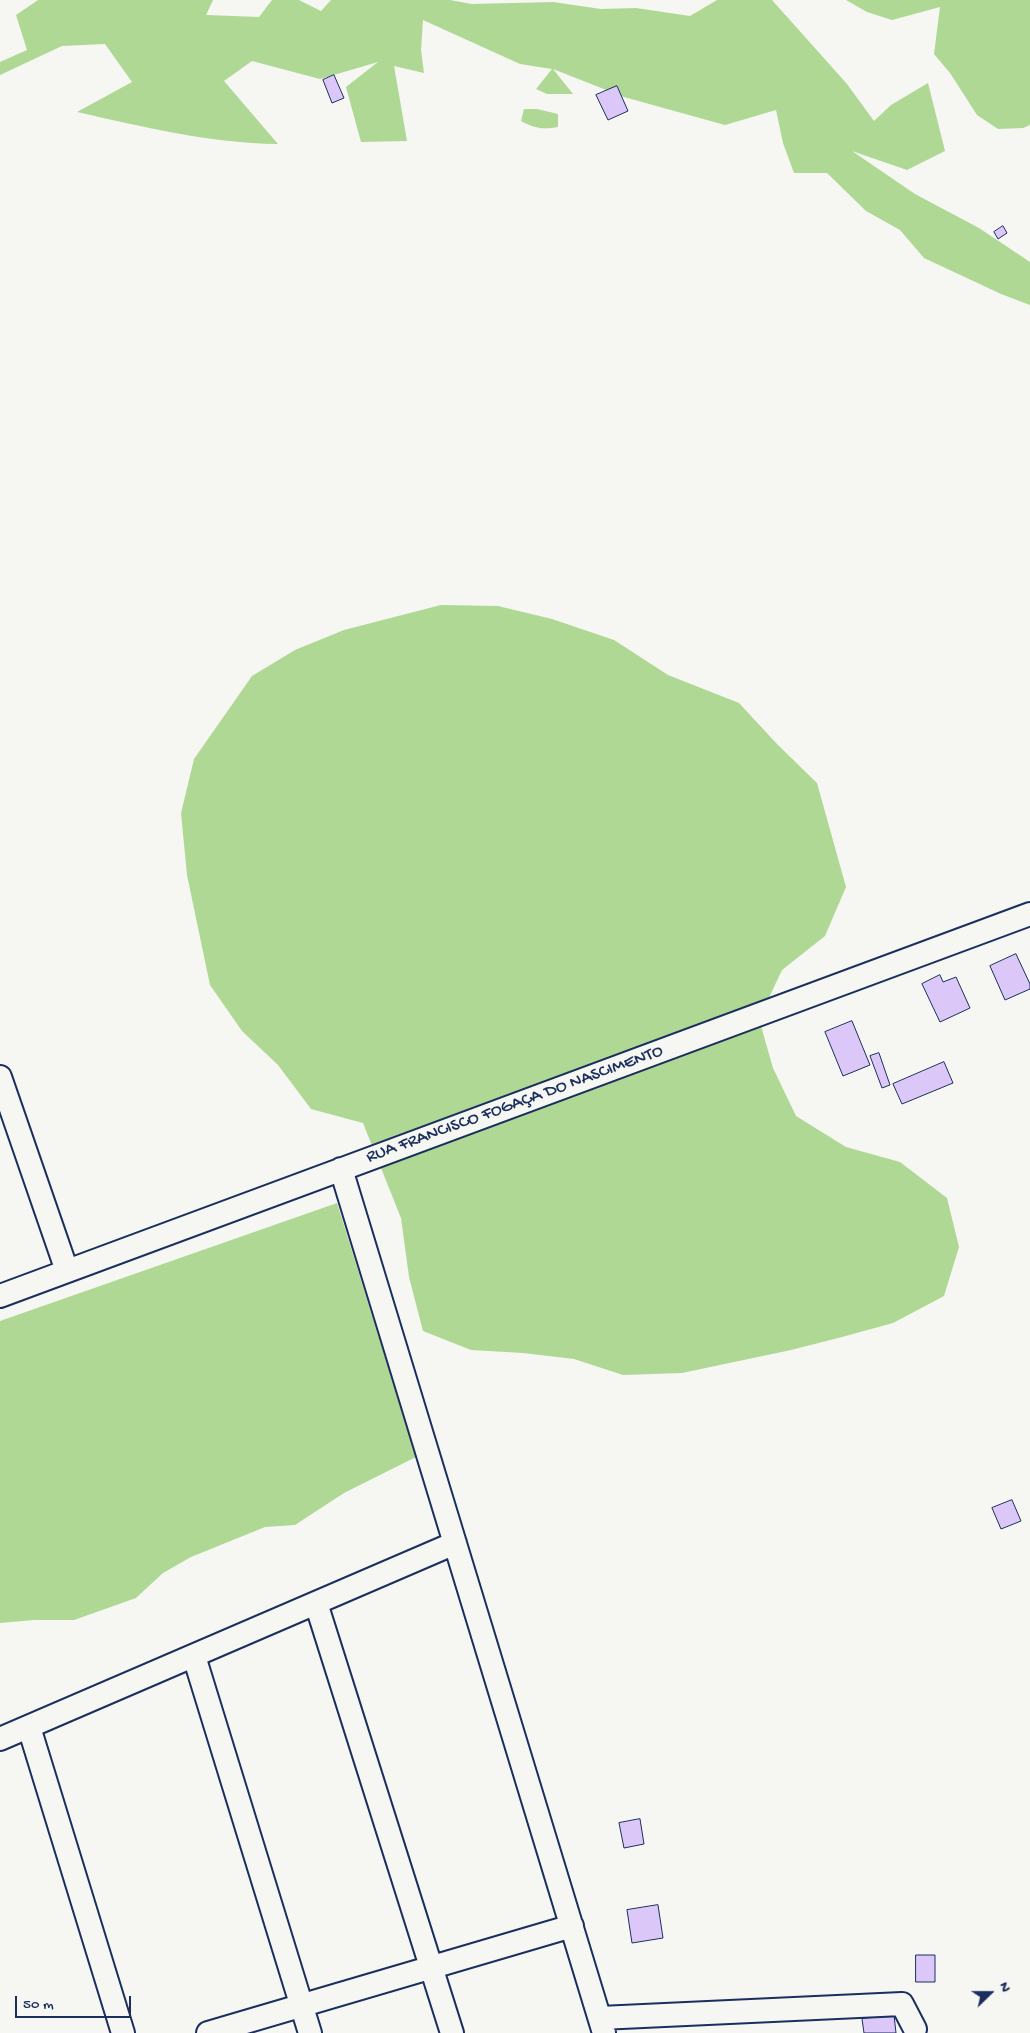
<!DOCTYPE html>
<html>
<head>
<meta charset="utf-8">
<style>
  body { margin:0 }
  #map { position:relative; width:1030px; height:2033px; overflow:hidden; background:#f6f6f2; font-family:"Gochi Hand",sans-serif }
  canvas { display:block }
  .north { position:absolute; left:965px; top:1968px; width:50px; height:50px; -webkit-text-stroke:4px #f6f6f2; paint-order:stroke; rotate:68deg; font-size:14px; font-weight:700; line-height:20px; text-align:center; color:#1b2f5e }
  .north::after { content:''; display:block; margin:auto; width:18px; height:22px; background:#1b2f5e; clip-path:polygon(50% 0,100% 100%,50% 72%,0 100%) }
  .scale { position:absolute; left:15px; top:1996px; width:116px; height:22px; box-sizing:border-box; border:2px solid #1b2f5e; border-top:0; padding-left:6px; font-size:15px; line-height:18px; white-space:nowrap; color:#1b2f5e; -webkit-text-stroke:4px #f6f6f2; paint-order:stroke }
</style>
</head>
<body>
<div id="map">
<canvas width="1030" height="2033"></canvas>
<div class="north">N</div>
<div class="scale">50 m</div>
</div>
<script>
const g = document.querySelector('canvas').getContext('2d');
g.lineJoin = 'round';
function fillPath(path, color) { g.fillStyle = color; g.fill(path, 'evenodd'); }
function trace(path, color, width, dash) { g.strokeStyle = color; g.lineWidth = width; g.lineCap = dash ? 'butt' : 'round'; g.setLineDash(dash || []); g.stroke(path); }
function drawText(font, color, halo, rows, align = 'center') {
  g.font = font + ' "Gochi Hand",sans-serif'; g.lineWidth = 5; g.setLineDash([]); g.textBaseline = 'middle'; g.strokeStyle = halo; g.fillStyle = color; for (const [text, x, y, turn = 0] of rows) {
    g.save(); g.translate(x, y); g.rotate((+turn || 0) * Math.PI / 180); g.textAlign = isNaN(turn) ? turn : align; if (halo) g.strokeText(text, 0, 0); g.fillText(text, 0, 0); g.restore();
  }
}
fillPath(new Path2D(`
  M38 0H213L206 15 259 17 272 0H299L321 11 331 0H450L472 4 553 2 601 9 636 8 690 16 717 0H772L847 84 874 121 891 105 928 83 945 151 907 170 852 151 915 194 979 228 1030 262V305L1001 294 924 258 900 230 866 211 827 173H794L783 143 776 110 725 125 624 97 553 69 573 94H547L536 89 552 69 520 64 423 20 421 50 424 73 394 66 407 141 361 142 346 87 378 62 320 79 252 61 224 81 278 144C209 143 144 127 77 112L132 82 105 44 62 46 0 75V62L27 50 16 15Z
  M846 0H1030V125L1023 128 998 129 977 115 950 73 934 54 940 7 892 20 867 12Z
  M524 109H537L558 114V127C543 130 534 128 521 121Z
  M441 605 498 606 552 619 614 640 668 675 739 703 777 744 817 783 846 887 825 936 782 970 759 1019 773 1068 796 1116 846 1147 900 1162 947 1198 959 1247 944 1296 893 1323 842 1337 791 1350 682 1373 623 1375 574 1359 523 1353 471 1350 423 1331 409 1277 401 1218 363 1123 311 1109 278 1065 242 1031 210 985 187 875 181 813 194 759 252 676 295 650 344 630Z
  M337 1203 416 1457 344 1493 295 1525 265 1527 191 1557 163 1573 136 1598 74 1620H34L0 1623V1321Z`), '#afd895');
const building = new Path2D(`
  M334 75 344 98 332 103 323 80Z
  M617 86 628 111 608 120 596 95Z
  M1003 226 1007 233 998 239 994 232Z
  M1016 954 1030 984V989L1005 1000 990 966Z
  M940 975 943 982 956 977 970 1008 940 1022 922 984Z
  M852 1021 870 1065 843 1076 825 1032Z
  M879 1053 890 1085 882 1088 870 1056Z
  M944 1062 953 1083 902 1104 893 1084Z
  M1012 1500 1021 1521 1001 1529 992 1508Z
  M640 1819 644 1844 624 1848 619 1823Z
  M658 1905 663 1938 632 1943 627 1910Z
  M916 1955H935V1982H916Z
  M894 2015 896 2033H864L862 2019Z`);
fillPath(building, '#dbc8f9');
trace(building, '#1b2f5e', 1);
const minor = new Path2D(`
  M0 1077 67 1271
  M341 1169 604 2033
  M0 1296 1030 914
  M316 1603 452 2033
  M194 1656 310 2033
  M29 1727 123 2033
  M0 1739 455 1543
  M600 2018 902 2004 915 2029
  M208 2033 572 1926`);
trace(minor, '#1b2f5e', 26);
trace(minor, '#f6f6f2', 22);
drawText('18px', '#1b2f5e', '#f6f6f2', [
  ["RUA FRANCISCO FOGAÇA DO NASCIMENTO",515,1105,-20]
]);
</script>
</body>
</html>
